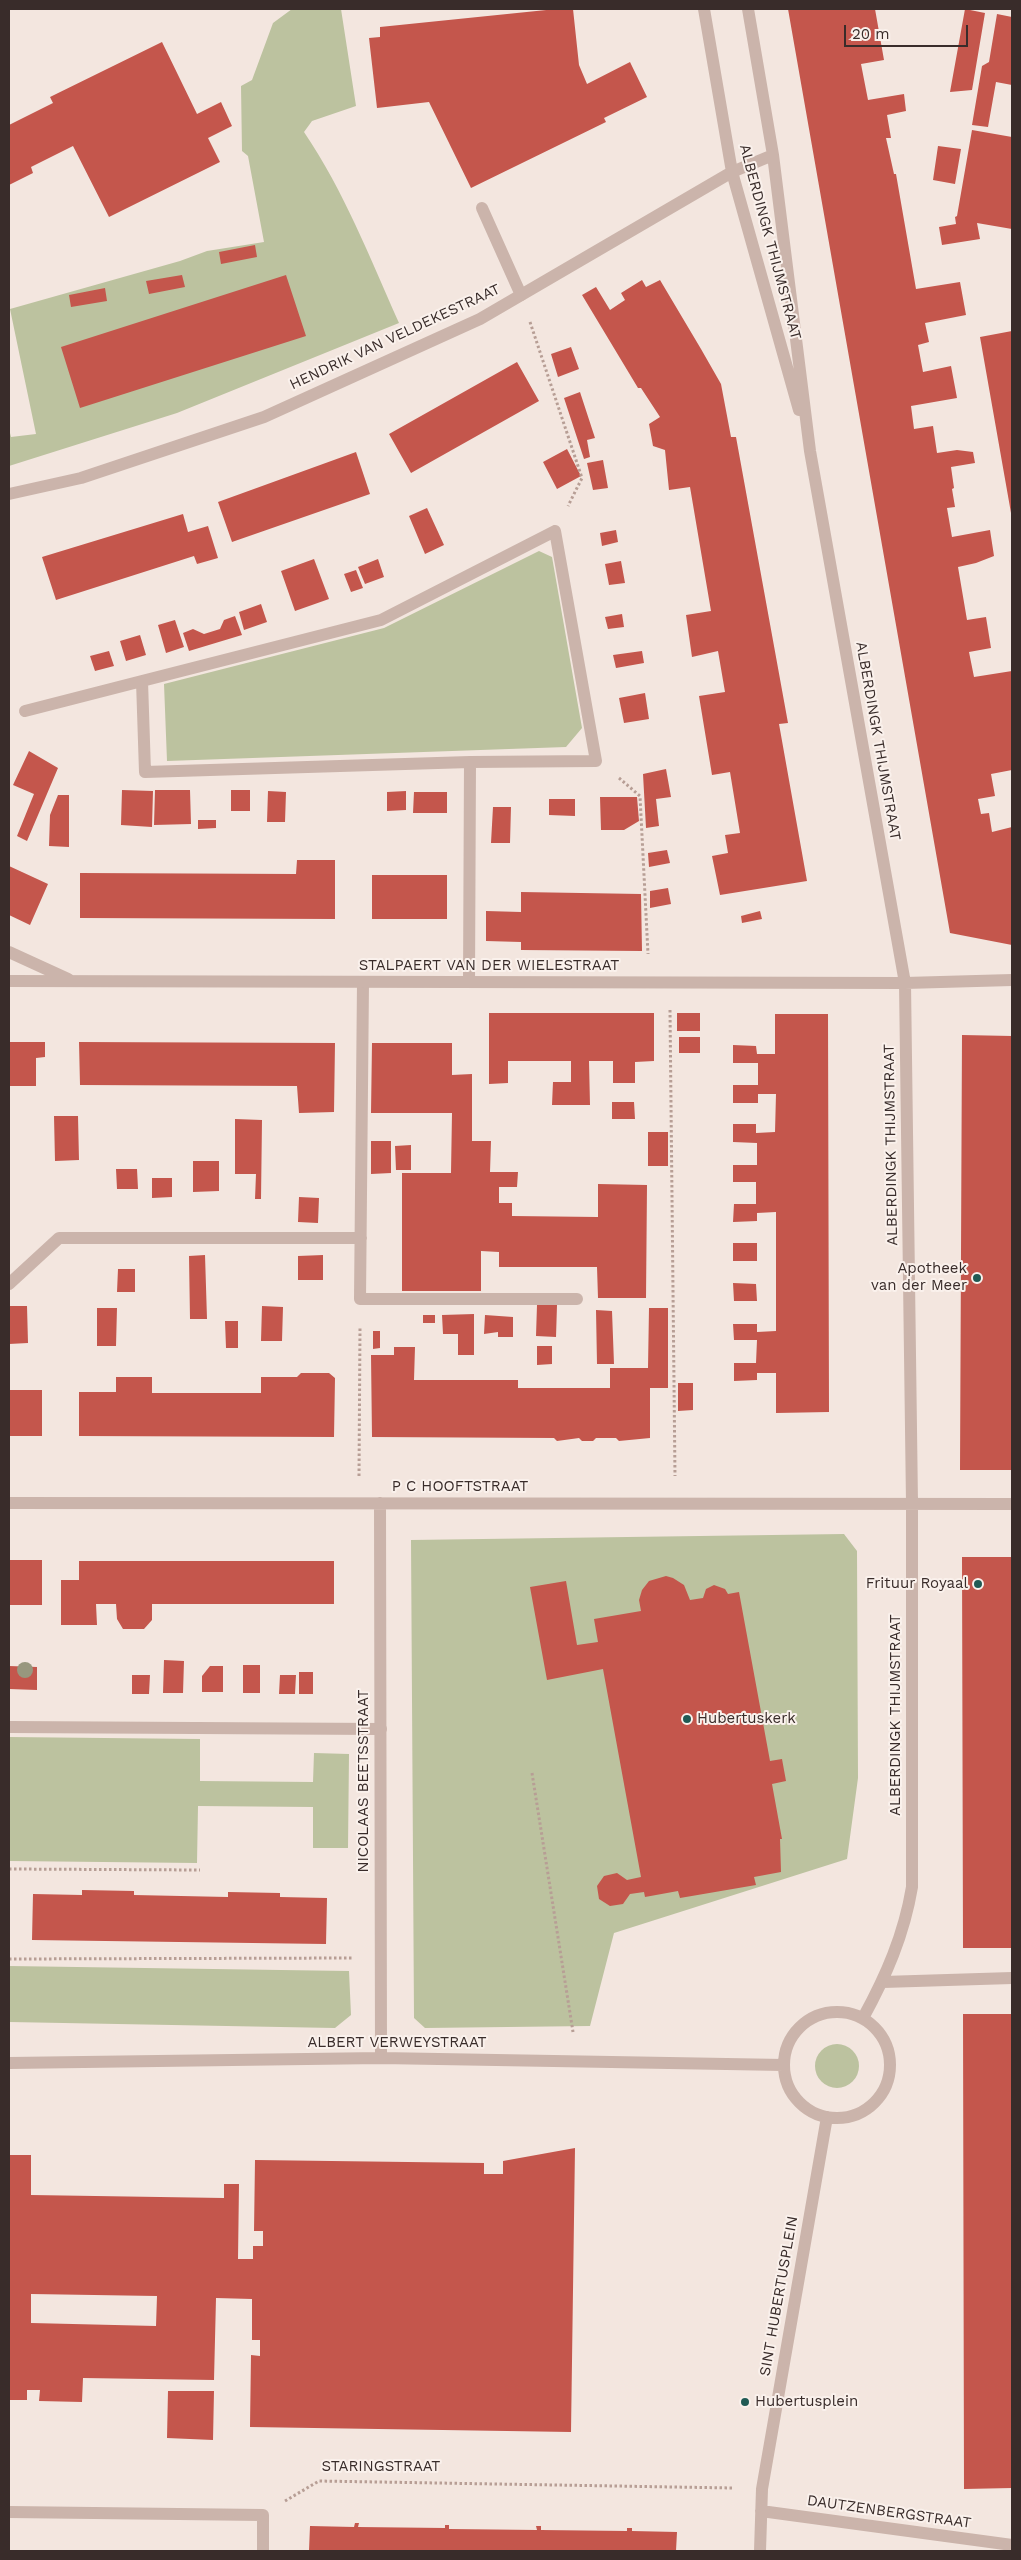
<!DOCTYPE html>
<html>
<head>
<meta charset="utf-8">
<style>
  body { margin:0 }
  #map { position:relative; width:1021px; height:2560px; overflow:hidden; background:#f3e6df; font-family:"Work Sans",sans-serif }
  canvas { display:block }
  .frame { position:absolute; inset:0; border:10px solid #392c2a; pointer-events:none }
  .scale { position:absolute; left:844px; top:25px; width:124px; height:22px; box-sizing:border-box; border:2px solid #392c2a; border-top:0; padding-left:6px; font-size:15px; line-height:18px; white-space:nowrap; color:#392c2a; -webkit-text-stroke:4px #faf1ec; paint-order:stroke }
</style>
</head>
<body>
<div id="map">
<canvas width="1021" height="2560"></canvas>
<div class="frame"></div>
<div class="scale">20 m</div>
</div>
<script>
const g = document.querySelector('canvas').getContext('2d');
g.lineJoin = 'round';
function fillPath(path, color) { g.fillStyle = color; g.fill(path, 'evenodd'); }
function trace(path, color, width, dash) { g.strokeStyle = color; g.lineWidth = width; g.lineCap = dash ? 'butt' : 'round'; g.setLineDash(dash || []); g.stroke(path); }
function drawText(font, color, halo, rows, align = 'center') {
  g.font = font + ' "Work Sans",sans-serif'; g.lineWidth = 4; g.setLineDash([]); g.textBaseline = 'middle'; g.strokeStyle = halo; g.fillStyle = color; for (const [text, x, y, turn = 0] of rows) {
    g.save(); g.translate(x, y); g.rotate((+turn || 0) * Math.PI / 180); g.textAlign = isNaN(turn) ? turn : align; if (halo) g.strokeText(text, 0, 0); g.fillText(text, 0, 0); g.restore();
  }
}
fillPath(new Path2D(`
  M292 9H341L356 106 312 121 304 132C344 191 370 258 399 323L177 413 9 466V429L11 437 36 434 10 309 180 261 207 251 264 242 248 156 242 151 241 86 252 80 273 23Z
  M539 551 552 557 582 728 566 747 167 761 164 684 384 628Z
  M844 1534 857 1551 858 1778 847 1859 614 1933 590 2026 425 2028 414 2018 411 1540Z
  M9 1737 200 1739V1781L313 1782 314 1753 349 1754 348 1848H313V1807L198 1806 197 1863 9 1861Z
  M9 1966 349 1971 351 2015 335 2028 9 2022Z
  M815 2066a22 22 0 1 1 44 0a22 22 0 1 1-44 0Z`), '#bcc29f');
fillPath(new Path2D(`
  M556 9H573L579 65 587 84 630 62 647 97 604 118 606 122 471 188 429 102 377 108 369 38 380 37V27Z
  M788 9H875L884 60 861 64 868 100 904 94 906 111 887 115 891 138H886L894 174H896L916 289 960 282 966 315 925 323 929 342 918 345 923 372 951 366 957 398 911 406 914 429 933 426 937 453 957 450 973 452 975 463 951 467 954 488 952 489 955 507 947 508 952 537 990 530 994 556 976 563 958 567 967 620 986 617 991 648 969 652 974 677 1012 671V770L991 774 995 796 978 799 981 814 989 813 992 832 1012 827V945L950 933Z
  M965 9 985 13 972 90 950 92Z
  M997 14 1012 17V85L996 82 988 127 972 125 982 66 989 62Z
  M162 42 197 114 221 102 232 126 208 138 220 162 109 217 73 146 31 167 33 173 9 185V125L53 103 50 97Z
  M972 130 1012 137V229L977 223 980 239 942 245 939 227 956 224 955 217 957 216Z
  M938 146 961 149 955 184 933 180Z
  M255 245 257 257 221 264 219 252Z
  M182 275 185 287 149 294 146 281Z
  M286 275 306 336 80 408 61 347Z
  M642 280 646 287 660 280 701 349 721 384 731 437H736L788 723 779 724 807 881 720 895 712 856 728 853 725 835 740 833 730 772 712 775 699 696 725 692 718 651 692 657 686 615 711 611 690 487 669 490 665 450 653 446 649 424 660 417 641 388H638L582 295 596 287 610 310 625 300 621 293Z
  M105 288 107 301 71 307 69 295Z
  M1012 331V513H1011L980 337Z
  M571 347 579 369 558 377 551 354Z
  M517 362 539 401 411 473 389 434Z
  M580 392 595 438 587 440 590 457 584 459 564 398Z
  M567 449 581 476 557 489 543 462Z
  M356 452 370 494 232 542 218 502Z
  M603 460 608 488 593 490 587 463Z
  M427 508 444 545 425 554 409 516Z
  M183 514 188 532 208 526 218 558 197 564 194 556 56 600 42 557Z
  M616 530 618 542 602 546 600 533Z
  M314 559 329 599 295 611 281 571Z
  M378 559 384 577 365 584 358 567Z
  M621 561 625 583 609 585 605 564Z
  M356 570 363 588 351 592 344 574Z
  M261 604 267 622 244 630 239 612Z
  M622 614 624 627 608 629 605 617Z
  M235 616 242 635 189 651 183 633 193 629 204 634 220 629 224 620Z
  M175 620 184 647 166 653 158 625Z
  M140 635 146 655 126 661 120 641Z
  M109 651 114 666 95 671 90 656Z
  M642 651 644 663 616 668 613 655Z
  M645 693 649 719 624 723 619 698Z
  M29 751 58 768 27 841 17 836 34 794 13 785Z
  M666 769 671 797 656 799 659 826 646 828 643 774Z
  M122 790 153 791 152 827 121 825Z
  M155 790H190L191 824 154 825Z
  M231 790H250V811H231Z
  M268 791 286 792 285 822H267Z
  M406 791V810L387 811V792Z
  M414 792H447V813H413Z
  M58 795H69V847L49 846 50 815Z
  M600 797H637L639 821 624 830H601Z
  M549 799H575V816L549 815Z
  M493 807H511L510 843H491Z
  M198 820H216V828L198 829Z
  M667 850 670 863 649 867 648 853Z
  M297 860H335V919L80 918V873L296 874Z
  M9 866 48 884 30 925 9 915Z
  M372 875H447V919H372Z
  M668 888 671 904 650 908V891Z
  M521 892 641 894 642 951 521 950V942L486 941V911L521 912Z
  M760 911 762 919 742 923 741 916Z
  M489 1013H654V1061L635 1062V1083H613V1061H589L590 1105H552L553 1082H571V1061H508V1083L489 1084Z
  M677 1013H700V1031H677Z
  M775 1014H828L829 1412 776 1413V1373H757V1380L734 1381V1363H756L757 1340H734L733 1324H757V1332L776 1331V1212L757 1213V1221L733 1222 734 1204H756V1182H733V1165H757V1143L733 1142V1124H756V1133L775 1132 776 1094H758V1103H733V1085H758V1063H733V1045L756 1046 757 1054H775Z
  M962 1035 1012 1036V1470H960Z
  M679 1037H700V1053H679Z
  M9 1042H45V1057L36 1058V1086H9Z
  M79 1042 335 1043 334 1112 299 1113 297 1086 80 1085Z
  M372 1043H452V1075L472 1074V1141H491L490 1172H518L517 1187H499V1203H512V1216L598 1217V1184L647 1185 646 1298H598L597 1267H499V1252L481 1251V1291H402V1173H451L452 1113H371Z
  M612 1102H634L635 1119H612Z
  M54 1116H78L79 1160 55 1161Z
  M235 1119 262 1120 261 1199H255L256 1174H235Z
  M648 1132H668V1166H648Z
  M371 1141H391V1173L371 1174Z
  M411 1145V1170H396L395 1146Z
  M193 1161H219V1191L193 1192Z
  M116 1169H137L138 1189H117Z
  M152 1178H172V1197L152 1198Z
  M299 1197 319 1198 318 1223 298 1222Z
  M733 1243H757V1261H733Z
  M205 1255 207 1319H190L189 1256Z
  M323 1255V1280H298V1256Z
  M118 1269H135V1292H117Z
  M733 1283 756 1284 757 1301H734Z
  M537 1305H557L556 1337 536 1336Z
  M9 1306H27L28 1343 9 1344Z
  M262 1306 283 1307 282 1341H261Z
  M97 1308H117L116 1346H97Z
  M649 1308H668V1388H650V1438L619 1441 616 1438H596L593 1441H582L579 1438 557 1441 554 1438 372 1437 371 1355H394V1347H415L414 1380H518V1388H610V1368H648Z
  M596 1310 612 1311 614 1364H597Z
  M474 1314V1355H458V1334H443L442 1315Z
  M423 1315H435V1323H423Z
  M485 1315 513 1317V1337H498V1332L484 1334Z
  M225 1321H238V1348H226Z
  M373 1331H380V1348L373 1349Z
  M537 1346H552V1364L537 1365Z
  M301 1373H329L335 1378 334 1437 79 1436V1392H116V1377H152V1393H261V1377H297Z
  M678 1383H693V1410L678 1411Z
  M9 1390H42V1436H9Z
  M962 1557H1012V1948H963Z
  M9 1560H42V1605H9Z
  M79 1561H334V1604H152V1620L144 1629H123L117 1619 116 1604H96L97 1625H61V1580H79Z
  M666 1576 673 1578 684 1585 690 1600 703 1598 706 1589 714 1585 725 1589 728 1594 739 1592 770 1761 782 1759 786 1781 772 1784 782 1839H780L781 1872 754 1877 756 1885 680 1898 678 1891 645 1897 644 1892 630 1894 623 1904 610 1906 599 1899 597 1886 604 1876 617 1873 627 1880 641 1877 603 1669 547 1680 530 1587 566 1581 577 1645 598 1642 594 1619 641 1611 639 1600 642 1590 649 1581Z
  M164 1660 184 1661 183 1693H163Z
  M243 1665H260V1693H243Z
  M9 1666 37 1667V1690L9 1689Z
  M210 1666H223V1692H202V1676Z
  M299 1672H313V1694H299Z
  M132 1675H150L149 1694H132Z
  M280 1675H296L295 1694H279Z
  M82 1890 134 1891V1895L228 1897V1892L280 1893V1897L327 1898 326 1944 32 1940 33 1894 82 1895Z
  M963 2014H1012V2488L964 2489Z
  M575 2148 571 2432 250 2427 251 2355 260 2356V2340H252V2299L216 2298 214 2380 83 2378 82 2402 39 2401 40 2390H27V2400H9V2155H31V2195L224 2198V2184H239L238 2259H253V2246H263V2231H254L255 2160 484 2163V2174H503V2161ZM31 2294 157 2296 156 2326 31 2323Z
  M168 2391H214L213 2440 167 2438Z
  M355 2523H359L358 2527 445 2528V2525H449V2529L537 2530 536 2526H541V2530L627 2531V2528H632V2531L677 2532 676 2551H309L310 2526 354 2527Z`), '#c4564c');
trace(new Path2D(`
  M530 322 582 478 568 506
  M619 778 640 796 648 954
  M670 1010 675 1476
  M359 1476 360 1327
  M532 1773 573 2032
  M9 1869 200 1870
  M9 1959 353 1958
  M285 2501 319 2481 733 2488`), '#b79e95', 3, [2.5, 2.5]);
trace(new Path2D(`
  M482 208 521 295
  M25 711 142 681
  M363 982 360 1299H577
  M469 982 470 762 596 761 555 531 381 620 142 681 145 772 470 762
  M9 1284 59 1238H361
  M9 1727 381 1729`), '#cbb4ab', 12);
trace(new Path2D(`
  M704 9 732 172 799 410
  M748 9 773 155 810 451 905 983 912 1503V1887C904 1935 886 1976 863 2018
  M9 494 81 478 264 417 480 319 732 172 773 155
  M9 952 68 979
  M9 981 905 983 1012 980
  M9 1503 1012 1504
  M380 1503 381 2058
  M883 1982 1012 1978
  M784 2065a53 53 0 1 1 106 0a53 53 0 1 1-106 0Z
  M9 2063 381 2058 784 2065
  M761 2511 1012 2545
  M9 2512 263 2515V2551
  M760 2551 762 2489 827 2117`), '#cbb4ab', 12);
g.fillStyle = '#98977e';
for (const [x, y] of [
  [25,1670]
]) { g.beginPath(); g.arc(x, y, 8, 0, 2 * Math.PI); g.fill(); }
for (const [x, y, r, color] of [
  [977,1278,5,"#205a54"],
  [978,1584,5,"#205a54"],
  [687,1719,5,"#205a54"],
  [745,2402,5,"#205a54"]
]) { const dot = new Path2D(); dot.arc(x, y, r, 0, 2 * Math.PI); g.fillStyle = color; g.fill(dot); trace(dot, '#faf1ec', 2); }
drawText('15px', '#392c2a', '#faf1ec', [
  ["ALBERDINGK THIJMSTRAAT",770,242,75],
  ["HENDRIK VAN VELDEKESTRAAT",395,337,-25],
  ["ALBERDINGK THIJMSTRAAT",878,741,80],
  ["STALPAERT VAN DER WIELESTRAAT",489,966],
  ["ALBERDINGK THIJMSTRAAT",891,1145,-91],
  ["P C HOOFTSTRAAT",460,1487],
  ["ALBERDINGK THIJMSTRAAT",896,1715,-90],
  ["NICOLAAS BEETSSTRAAT",364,1781,-90],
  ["ALBERT VERWEYSTRAAT",397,2043],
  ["SINT HUBERTUSPLEIN",779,2296,-80],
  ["STARINGSTRAAT",381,2467],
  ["DAUTZENBERGSTRAAT",889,2512,8]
]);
drawText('15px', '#392c2a', '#faf1ec', [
  ["Apotheek",967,1269],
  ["van der Meer",967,1286],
  ["Frituur Royaal",968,1584],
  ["Hubertuskerk",697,1719,"left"],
  ["Hubertusplein",755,2402,"left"]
], 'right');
</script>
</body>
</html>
